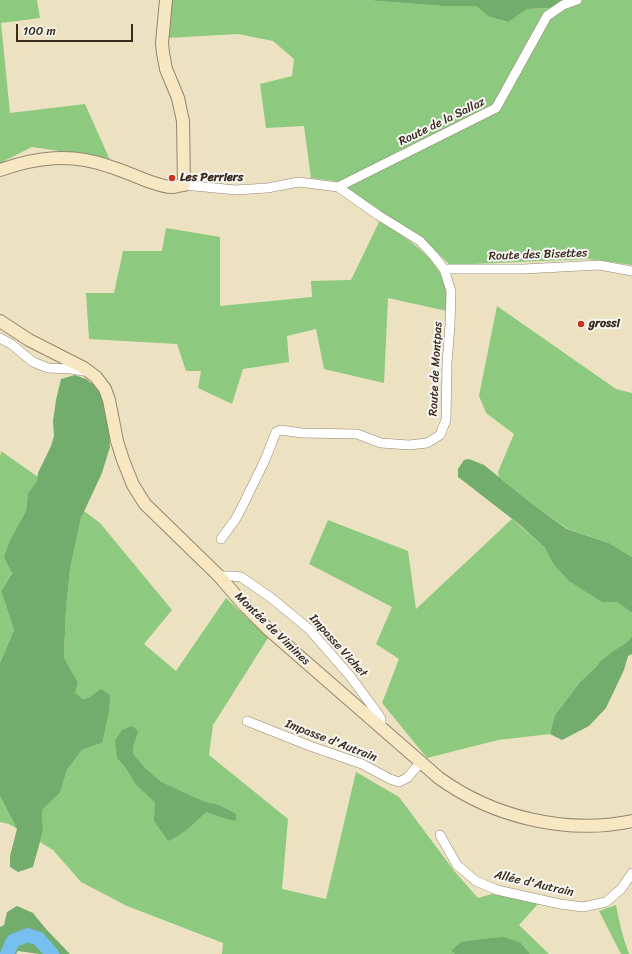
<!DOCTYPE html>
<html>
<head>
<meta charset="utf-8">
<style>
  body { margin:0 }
  #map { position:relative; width:632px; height:954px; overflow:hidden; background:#ece2c1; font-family:Sriracha,sans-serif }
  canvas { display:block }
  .scale { position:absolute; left:16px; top:24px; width:117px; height:18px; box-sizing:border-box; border:2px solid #3b2a1e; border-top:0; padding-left:5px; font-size:12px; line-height:14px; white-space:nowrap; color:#3b2a1e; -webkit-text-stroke:3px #f6f6f2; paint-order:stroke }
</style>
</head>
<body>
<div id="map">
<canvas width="632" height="954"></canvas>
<div class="scale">100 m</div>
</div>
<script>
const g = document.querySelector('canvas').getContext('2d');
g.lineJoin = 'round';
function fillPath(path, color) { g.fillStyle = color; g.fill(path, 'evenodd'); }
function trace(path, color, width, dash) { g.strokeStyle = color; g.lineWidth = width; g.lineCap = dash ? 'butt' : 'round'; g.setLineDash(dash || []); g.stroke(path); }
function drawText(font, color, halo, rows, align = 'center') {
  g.font = font + ' Sriracha,sans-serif'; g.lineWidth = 4; g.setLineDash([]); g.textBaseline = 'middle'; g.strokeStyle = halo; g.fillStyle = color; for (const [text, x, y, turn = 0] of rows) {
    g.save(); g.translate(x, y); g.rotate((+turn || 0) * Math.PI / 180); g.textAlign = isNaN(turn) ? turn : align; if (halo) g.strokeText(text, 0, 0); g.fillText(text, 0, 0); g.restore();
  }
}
fillPath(new Path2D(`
  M0 0H37L40 18 1 23 10 113 85 104 110 160 73 153 32 147 0 163Z
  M170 0H366L442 6H476L489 17 507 22 527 9 550 8 568 0H632V265L589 259 450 265 424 240 335 181 311 178 304 126 266 128 260 84 292 76 294 59 273 41 238 34 167 38Z
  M380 220C405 238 439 257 446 289 447 296 447 304 447 311L388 298 384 383 324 369 316 329 287 336 289 362 243 369 232 404 198 388 201 371H186L177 344 89 339 86 293H114L123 251H162L166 228 220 237V306L312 297 311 281 351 280Z
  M497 306 616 389 632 393V557L609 543 568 529 531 503 499 477 498 472 514 434 486 413 479 396Z
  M1 451 38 477 37 481 28 493 26 511 11 538 12 572 1 591 14 630 0 663V458Z
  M84 511 100 523 172 610 144 644 176 671 226 598 268 638 213 725 209 755 288 819 282 889 326 899 356 772 399 797 455 872 478 898 495 893 538 904 519 925 549 954H530L521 943 451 951 455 954H222L223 943 127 906 81 882 53 850 40 842 43 831 42 810 60 793 67 770 82 750 102 743 90 697 83 699 74 693 78 682 64 658 66 608 70 570 81 518Z
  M512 519 545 548 552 562 602 602H617L632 613V636L627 642 613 651 600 661 597 666 580 682 555 715 550 734 498 740 427 758 382 703 399 659 376 644 392 607 309 564 328 520 408 551 416 609Z
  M0 796 17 829 9 824 0 822Z
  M616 905C619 922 623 938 629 954H621L599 911Z`), '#8dc97f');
fillPath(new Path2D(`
  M366 0H568L550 8 527 9 508 22 489 17 476 6H442Z
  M75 375 86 379 98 388 104 401 109 425 110 447 102 473 81 518 70 570 66 608 64 658 78 682 75 693 83 699 90 697 101 689 110 695 109 712 102 743 82 750 67 770 60 793 42 810 43 831 33 867 18 872 10 867V856L17 829 0 796V663L14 630 1 591 12 573 4 557 11 538 26 511 28 493 37 481 38 473 51 446 54 436 53 421 56 400 61 379Z
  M469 459 484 465 531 503 567 529 609 543 632 557V613L617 602H602L569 581 552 562 545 548 520 525 480 494 466 483 458 477V469L464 460Z
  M632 636V654L628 656 624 670 606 708 589 726 562 740 550 734 555 715 580 682 597 666 600 661 613 651 627 642Z
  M132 726 138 731 133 747V754L146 769 161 782 205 802 219 805 236 814V821L227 819 206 812C194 823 183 835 168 841L154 821 155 802 136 785 126 768 117 758 115 741 122 730Z
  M17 906 33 913 46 929 70 954H39L18 951 16 954H0V927L4 925 7 912Z
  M504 937 521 943 530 954H455L451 951 461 942 483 939Z`), '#72ad6e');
trace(new Path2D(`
  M7 954 13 941 28 935 39 939 52 954`), '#76bfef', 14);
const street = new Path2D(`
  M184 185 236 190 267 188 299 182 338 187 378 215 420 241 434 256 444 269 451 291 450 325 447 363 446 420 440 435 427 443 409 445 381 443 357 434 302 433 281 430 276 432 265 460 241 509 235 520 221 539
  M338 187 496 108 547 16 563 5 577 0
  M444 269H524L599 265 632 271
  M0 338 11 344 33 362 48 368 70 369 84 371
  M219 576H232L241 577 270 597 309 629 350 676 378 714 381 719V728
  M247 721 310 746 362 764 390 779 399 782 407 778 421 762
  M440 835 457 865 476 881 497 890 560 904 583 907 606 902 621 889 632 873`);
const secondary = new Path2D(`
  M0 170C37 157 71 153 108 166 121 170 133 175 145 180 154 183 163 187 172 187 176 187 180 185 184 185L183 121 178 98 166 69 163 53 162 43 166 0
  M0 321 29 340 84 368 96 377 105 389 109 400 117 441 123 460 133 485 145 504 219 576 244 605 268 629 439 778C493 817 566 835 632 821`);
trace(street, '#948670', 10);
trace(secondary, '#948670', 14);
trace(street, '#fff', 9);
trace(secondary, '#f8e7c3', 12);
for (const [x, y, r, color] of [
  [172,178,4,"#c8321e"],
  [581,324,4,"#c8321e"]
]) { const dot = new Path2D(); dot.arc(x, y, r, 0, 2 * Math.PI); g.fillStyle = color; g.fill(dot); trace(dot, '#f6f6f2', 1.5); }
drawText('12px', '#3b2a1e', '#f6f6f2', [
  ["Route de la Sallaz",442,122,-26],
  ["Route des Bisettes",538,255,-2],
  ["Route de Montpas",436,369,-87],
  ["Montée de Vimines",272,629,44],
  ["Impasse Vichet",338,646,48],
  ["Impasse d'Autrain",331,741,21],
  ["Allée d'Autrain",534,884,13]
]);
drawText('bold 12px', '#3b2a1e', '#f6f6f2', [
  ["Les Perriers",180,178],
  ["grossi",589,324]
], 'left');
</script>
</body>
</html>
